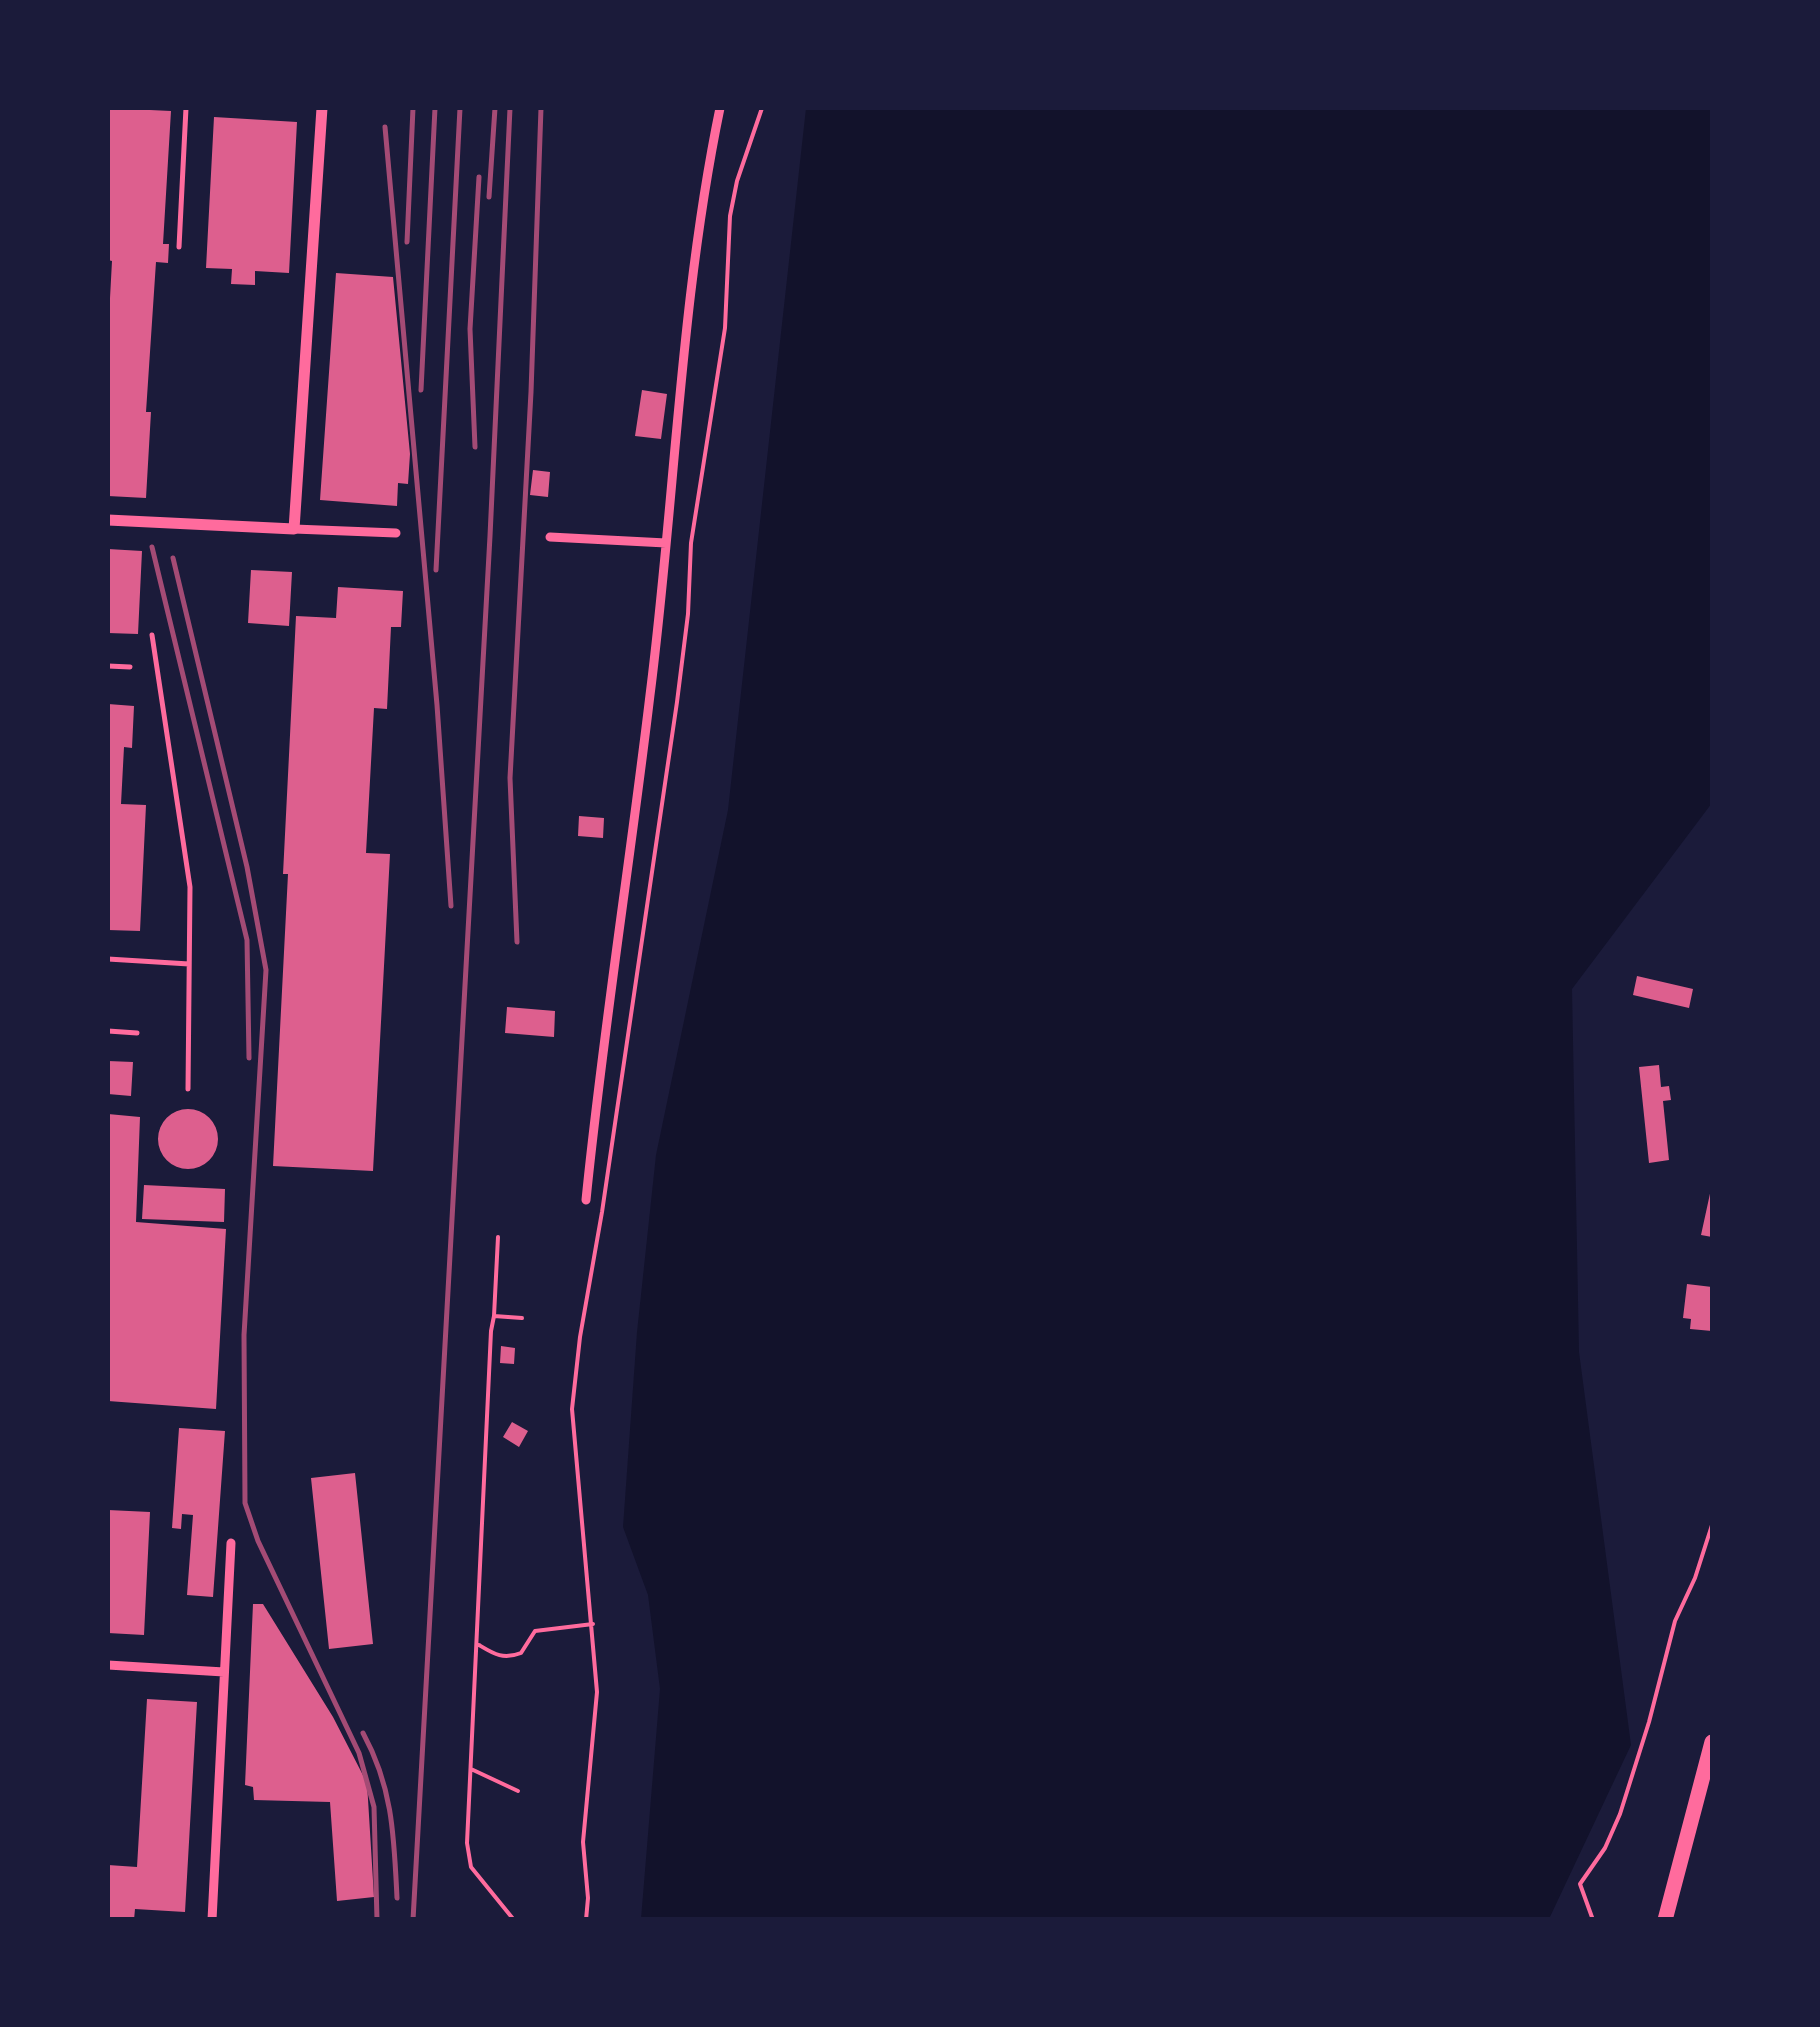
<!DOCTYPE html>
<html>
<head>
<meta charset="utf-8">
<style>
  body { margin:0 }
  #map { position:relative; width:1820px; height:2027px; overflow:hidden; background:#1b1b3a; font-family:"Libre Baskerville",serif }
  canvas { display:block }
  .frame { position:absolute; inset:0; border:110px solid #1b1b3a; pointer-events:none }
</style>
</head>
<body>
<div id="map">
<canvas width="1820" height="2027"></canvas>
<div class="frame"></div>
</div>
<script>
const g = document.querySelector('canvas').getContext('2d');
g.lineJoin = 'round';
function fillPath(path, color) { g.fillStyle = color; g.fill(path, 'evenodd'); }
function trace(path, color, width, dash) { g.strokeStyle = color; g.lineWidth = width; g.lineCap = dash ? 'butt' : 'round'; g.setLineDash(dash || []); g.stroke(path); }
fillPath(new Path2D(`
  M806 108H1712V803L1572 989 1579 1352 1631 1745 1549 1919H641L660 1689 648 1595 623 1527 637 1332 656 1155 728 810Z`), '#12122b');
fillPath(new Path2D(`
  M108 108 171 111 163 244H169L168 263 156 262 146 412H151L146 498 108 496V335L112 261 108 260 110 180H108Z
  M214 117 297 122 289 273 255 271V285L231 284 232 269 206 268Z
  M336 273 393 277 410 454 408 484 398 483 397 506 320 500Z
  M642 390 667 394 661 439 635 436Z
  M533 470 550 472 548 497 530 495Z
  M108 549 142 551 138 634 108 633Z
  M251 570 292 572 289 626 248 623Z
  M338 587 403 591 401 627H391L387 709 374 708 366 853 390 854 373 1171 273 1166 288 874H283L296 616 336 618Z
  M108 704 134 706 132 748 124 747 121 804 146 805 140 931 108 930Z
  M579 816 604 818 603 838 578 836Z
  M1637 976 1693 989 1689 1008 1633 995Z
  M507 1007 555 1011 554 1037 505 1033Z
  M108 1061 133 1062 131 1096 108 1094Z
  M1659 1065 1661 1087 1669 1086 1671 1100 1663 1101 1669 1160 1649 1163 1639 1067Z
  M158 1139a30 30 0 1 1 60 0a30 30 0 1 1-60 0Z
  M108 1114 140 1117 136 1222 226 1229 216 1409 108 1401Z
  M144 1185 225 1189 224 1222 142 1219Z
  M1711 1189 1712 1190V1237L1701 1235Z
  M1687 1284 1712 1287V1331L1690 1329 1691 1319 1683 1318Z
  M501 1346 515 1348 514 1364 500 1363Z
  M512 1422 528 1431 519 1447 503 1437Z
  M179 1428 225 1431 213 1597 187 1595 193 1515 182 1514 181 1529 172 1528Z
  M355 1473 373 1644 329 1649 311 1478Z
  M108 1510 150 1512 144 1635 108 1633Z
  M253 1604H263L333 1717 367 1783 374 1897 337 1901 330 1802 254 1800 253 1787 245 1785Z
  M147 1699 197 1702 185 1912 135 1909 134 1920H108V1865L137 1867Z`), '#dd5f8e');
trace(new Path2D(`
  M494 1316 498 1237
  M479 1645C494 1654 503 1660 521 1653L535 1631 593 1624
  M471 1769 518 1791
  M514 1920 471 1867 467 1843 491 1331 494 1316 522 1318
  M586 1920 588 1898 583 1842 597 1692 572 1409 580 1337 602 1212 677 702 688 614 691 543 725 328 730 216 737 181 762 108
  M1593 1920 1580 1884 1605 1848 1620 1814 1649 1722 1675 1621 1695 1578 1712 1525`), '#ff6b9d', 4);
trace(new Path2D(`
  M179 247 186 108
  M152 635 190 887 188 1089
  M108 666 130 667
  M108 959 189 964
  M108 1031 137 1033`), '#ff6b9d', 5);
trace(new Path2D(`
  M294 529 396 533
  M550 537 666 543
  M586 1200C603 1031 630 863 650 695 675 499 680 301 720 108
  M108 1665 224 1672
  M212 1920 231 1543`), '#ff6b9d', 9);
trace(new Path2D(`
  M108 520 294 529 322 108`), '#ff6b9d', 11);
trace(new Path2D(`
  M1665 1920 1712 1742`), '#ff6b9d', 15);
trace(new Path2D(`
  M385 127 437 705 451 906
  M489 197 495 108
  M407 242 413 108
  M421 390 435 108
  M475 447 470 329 479 177
  M152 547 247 940 249 1058
  M173 558 247 867 266 970 244 1335 245 1503 258 1541 359 1753 374 1807 377 1920
  M436 570 460 108
  M517 942 510 778 531 392 541 108
  M363 1733C393 1788 394 1837 397 1898
  M413 1920 490 536 510 108`), '#a44b75', 5);
</script>
</body>
</html>
